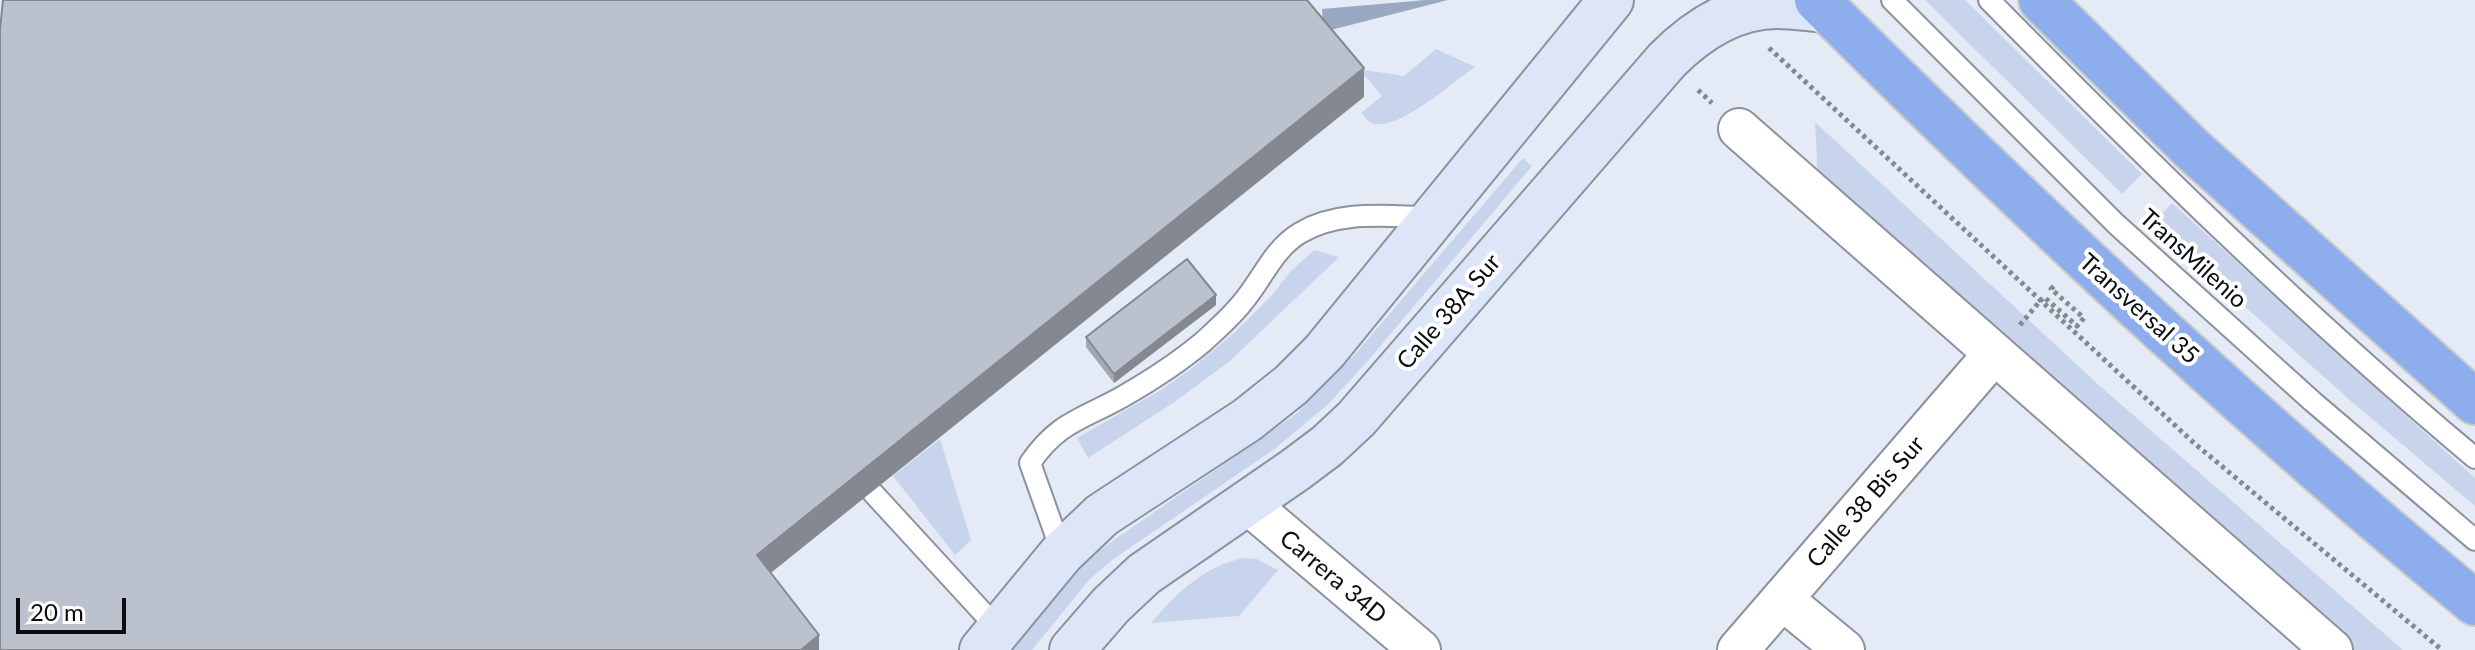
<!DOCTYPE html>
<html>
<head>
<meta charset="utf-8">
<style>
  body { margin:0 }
  #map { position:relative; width:2475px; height:650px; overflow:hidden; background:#e4ebf6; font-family:Lato,sans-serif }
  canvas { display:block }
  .scale { position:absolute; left:16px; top:598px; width:110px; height:36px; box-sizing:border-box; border:4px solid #0a0c0f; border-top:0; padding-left:10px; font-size:24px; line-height:28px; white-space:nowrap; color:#0a0c0f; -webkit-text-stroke:6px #fff; paint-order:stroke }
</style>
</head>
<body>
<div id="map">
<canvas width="2475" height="650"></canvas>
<div class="scale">20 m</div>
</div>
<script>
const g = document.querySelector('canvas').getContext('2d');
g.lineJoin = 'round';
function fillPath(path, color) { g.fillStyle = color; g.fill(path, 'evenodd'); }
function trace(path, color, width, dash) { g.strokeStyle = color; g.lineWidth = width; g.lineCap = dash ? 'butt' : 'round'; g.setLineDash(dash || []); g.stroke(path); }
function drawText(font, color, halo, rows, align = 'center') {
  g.font = font + ' Lato,sans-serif'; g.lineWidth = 8; g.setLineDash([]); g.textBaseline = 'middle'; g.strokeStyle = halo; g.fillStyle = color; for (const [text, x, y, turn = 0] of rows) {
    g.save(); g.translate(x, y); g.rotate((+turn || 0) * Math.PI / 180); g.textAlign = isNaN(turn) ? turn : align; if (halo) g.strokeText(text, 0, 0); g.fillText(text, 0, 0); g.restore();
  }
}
fillPath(new Path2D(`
  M1925 0H1965L2142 174 2122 194Z
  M1436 49 1475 67C1453 82 1402 128 1376 124 1369 123 1365 117 1361 113L1382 96 1359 69 1404 76Z
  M1815 122 2101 387 2403 650H2347L1818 180Z
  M1523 158 1532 166 1367 362 1328 404 1276 448 1112 560 1089 580 1032 650H1013L1077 571 1101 549 1296 414 1356 353Z
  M2172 203 2475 478V506L2351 401 2152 224Z
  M1314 250 1339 257 1231 360 1176 401 1088 458 1077 438 1161 390 1192 368 1235 332 1274 293 1290 272Z
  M940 439 971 540 955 555 893 476Z
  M1244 558 1257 559 1278 570 1239 616 1151 623C1178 592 1204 566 1244 558Z`), '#c7d4ec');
fillPath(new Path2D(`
  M1426 0H1448L1323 32 1322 9Z`), '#9aa8c4');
const lane = new Path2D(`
  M1892 0 2116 224 2312 401 2475 540
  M1989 0C2145 158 2304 315 2475 458
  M873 493 999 630
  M1062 553 1030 463C1058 422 1081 420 1122 397 1150 381 1178 363 1203 342 1216 330 1231 317 1242 303 1262 280 1273 249 1300 233 1339 209 1389 217 1432 217`);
const street = new Path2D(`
  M1739 129 2332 650
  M1247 503 1420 650
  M1782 599 1844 650
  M1738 650 1994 354`);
const secondary = new Path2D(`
  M982 650 1062 553 1102 515 1247 420 1291 385 1324 352 1611 0
  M1072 650 1111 605 1144 574 1295 470 1327 446 1356 419 1667 60C1696 31 1734 6 1777 6 1794 6 1811 9 1827 10`);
const highway = new Path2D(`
  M1817 0C2028 210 2245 414 2475 603
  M2041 0 2192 149 2475 402`);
trace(lane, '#8c929d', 24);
trace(street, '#8c929d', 44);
trace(secondary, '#8c929d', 48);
trace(highway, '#c9caca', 48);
trace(new Path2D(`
  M1769 48 2194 443 2442 650
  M1698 90 1712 103
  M2040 301 2044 297 2077 326 2084 318 2051 289 2055 285
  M2020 325 2040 301`), '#848990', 5, [4, 4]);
trace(lane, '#fff', 20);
trace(street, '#fff', 40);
trace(secondary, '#dde6f9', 44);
trace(highway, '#8eadec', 44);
fillPath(new Path2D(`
  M1216 305 1114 383 1086 347V337Z`), '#a2a7b0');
fillPath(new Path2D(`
  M1364 68V97L757 584V555Z
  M1216 295V305L1114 383V374Z
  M819 635V650H801Z`), '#848890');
const building = new Path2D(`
  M3 0H1307L1364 68 757 555 819 635 801 650H0V29Z
  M1187 259 1216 295 1114 374 1086 337Z`);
fillPath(building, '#bcc2cd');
trace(building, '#848890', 2);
drawText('24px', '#0a0c0f', '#fff', [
  ["TransMilenio",2193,259,42],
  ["Transversal 35",2139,309,42],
  ["Calle 38A Sur",1449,312,-49],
  ["Calle 38 Bis Sur",1866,502,-49],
  ["Carrera 34D",1333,577,40]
]);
</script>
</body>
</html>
